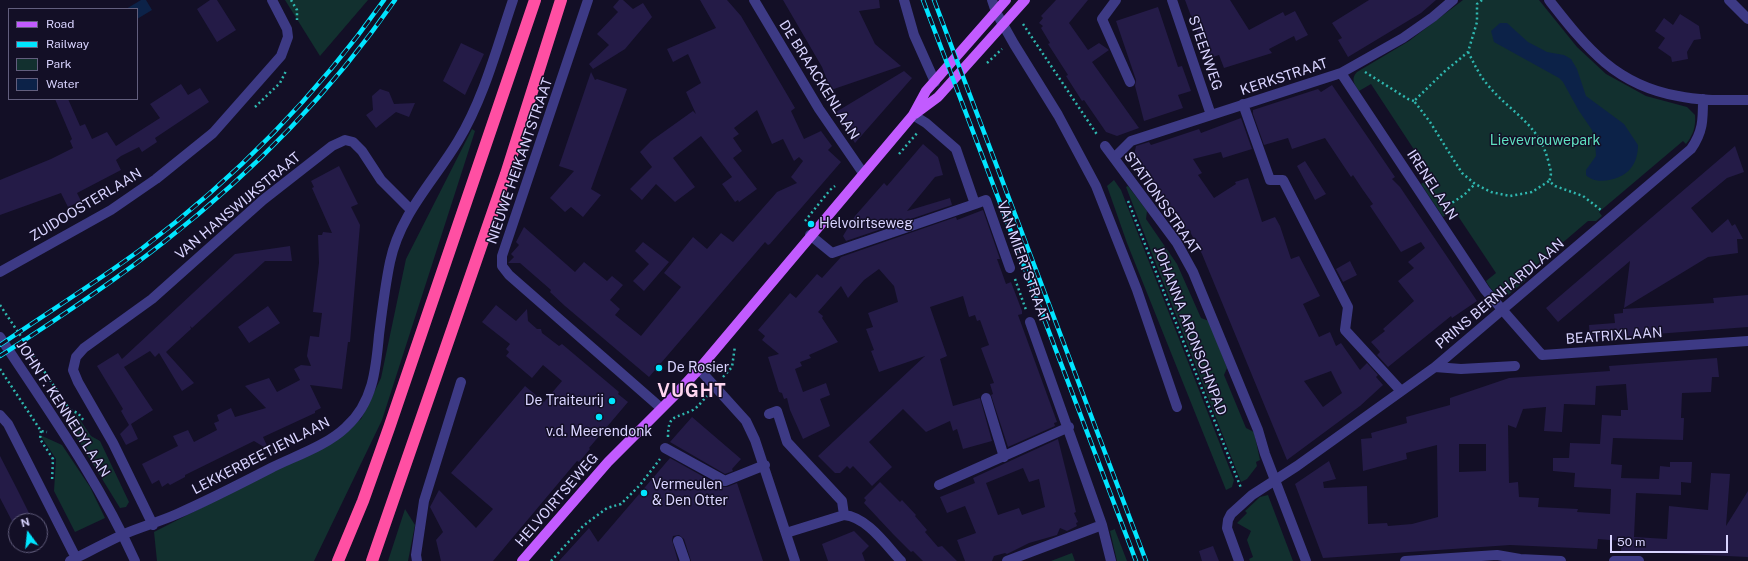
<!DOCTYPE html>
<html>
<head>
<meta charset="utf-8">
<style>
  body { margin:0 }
  #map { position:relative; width:1748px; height:561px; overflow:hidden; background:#130f26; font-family:"Public Sans",sans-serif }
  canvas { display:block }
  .legend { position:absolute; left:8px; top:8px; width:130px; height:92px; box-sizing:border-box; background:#130f26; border:1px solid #625e7d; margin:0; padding:5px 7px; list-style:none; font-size:12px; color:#d9d4ff }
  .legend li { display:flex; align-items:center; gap:8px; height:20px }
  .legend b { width:20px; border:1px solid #625e7d }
  .north { position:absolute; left:8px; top:513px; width:40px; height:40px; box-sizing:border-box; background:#130f26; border:1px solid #625e7d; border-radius:50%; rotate:345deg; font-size:11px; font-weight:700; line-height:16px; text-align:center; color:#d9d4ff }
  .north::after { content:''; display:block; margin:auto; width:14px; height:18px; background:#00e5ff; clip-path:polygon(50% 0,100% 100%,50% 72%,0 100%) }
  .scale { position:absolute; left:1610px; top:535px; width:118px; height:18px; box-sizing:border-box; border:2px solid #d9d4ff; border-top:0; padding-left:5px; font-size:12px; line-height:14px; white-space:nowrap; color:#d9d4ff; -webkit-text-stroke:3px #130f26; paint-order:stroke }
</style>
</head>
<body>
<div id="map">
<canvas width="1748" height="561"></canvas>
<ul class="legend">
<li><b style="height:5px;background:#c25bff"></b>Road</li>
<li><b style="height:5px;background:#00e5ff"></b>Railway</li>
<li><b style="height:11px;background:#12302f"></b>Park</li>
<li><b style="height:11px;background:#0c2248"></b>Water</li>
</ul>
<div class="north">N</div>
<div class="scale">50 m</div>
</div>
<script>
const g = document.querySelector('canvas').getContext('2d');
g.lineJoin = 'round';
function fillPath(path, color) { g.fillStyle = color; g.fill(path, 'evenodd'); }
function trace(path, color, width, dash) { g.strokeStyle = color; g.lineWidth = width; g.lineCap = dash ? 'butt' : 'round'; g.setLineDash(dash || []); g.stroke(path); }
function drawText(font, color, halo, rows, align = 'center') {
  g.font = font + ' "Public Sans",sans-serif'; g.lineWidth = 3; g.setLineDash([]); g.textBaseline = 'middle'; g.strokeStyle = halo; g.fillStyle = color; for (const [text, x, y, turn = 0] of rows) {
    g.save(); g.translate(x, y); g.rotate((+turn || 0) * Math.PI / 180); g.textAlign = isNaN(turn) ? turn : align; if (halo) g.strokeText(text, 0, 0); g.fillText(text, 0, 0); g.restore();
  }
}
fillPath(new Path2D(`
  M285 0H368L320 56Z
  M1463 0H1539L1577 47 1606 74 1646 96 1687 107 1695 115C1696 127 1693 135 1686 144L1683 141 1599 212 1602 216 1596 221H1588L1526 274 1525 281 1508 295C1496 296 1491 290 1486 281L1496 273 1454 210 1443 217 1421 184 1432 177 1371 84 1359 91C1355 85 1350 79 1357 72L1409 41Z
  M472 129 475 131 382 420 314 561H157L154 532 332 441 361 419 381 378 406 259Z
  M1114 180 1121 190 1234 480 1232 487 1226 490 1127 243 1107 186Z
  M1128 186 1147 211 1146 219 1177 264 1201 318 1209 321 1227 368 1224 375 1246 428 1254 432 1260 460 1256 462 1257 466 1247 479 1241 482 1126 187Z
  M74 411 91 436 100 441 129 502 126 507 120 508 72 430Z
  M40 435 62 445 90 487 105 518 75 532 54 491 56 459Z
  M1268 495 1293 561H1250L1249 559 1253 557 1247 540 1251 531 1237 523 1247 513 1245 511 1260 497Z
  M405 509 415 525 408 561H388Z
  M1115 529V530L1127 561H1117L1110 531Z
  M1072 553 1075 561H1051Z`), '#12302f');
fillPath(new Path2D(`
  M141 0H146L152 10 137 19V9H126Z
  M1500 23H1507L1528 42 1547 52 1564 55 1571 59 1577 69 1586 96 1624 124 1638 145C1638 153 1636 162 1631 168 1622 180 1596 186 1586 175V170L1596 156 1595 140 1592 130 1579 111 1563 82 1559 78 1494 42 1491 31Z`), '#0c2248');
fillPath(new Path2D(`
  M210 0H217L236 30 217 42 197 9Z
  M619 0H623L633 9 643 3 652 17 625 49 593 69 589 64 609 45 597 34 618 12 613 7Z
  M700 0H727L741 16 795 108 791 111 804 139 821 131 832 146 828 150 841 162 770 244 768 245 765 242 649 377 565 306 550 292 551 290 520 263H508L514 257 511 254 519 245 516 242 524 227 575 272 584 262 607 281 612 276 623 285 610 300 620 309 615 315 641 336 681 287 664 273 693 237 707 249 721 233 733 242 777 192 797 183 791 177 803 161 799 157 794 161 783 139 772 144 757 110 734 128 739 134 733 138 742 151 733 158 757 189 739 202 738 200 735 202 722 184 732 177 701 136 673 158 695 187 675 202 656 184 642 200 630 189 652 167 640 152 651 141 693 111 696 114 686 92 701 83 688 54 673 62 667 49 716 28Z
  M783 0H879L880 8 859 11 875 44 901 66 831 90 822 67Z
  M1056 0H1088L1069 23 1088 50 1099 43 1109 50 1092 62 1139 128 1117 136 1106 132 1084 100 1082 101 1066 76 1068 75 1048 44 1050 43 1041 28 1043 26 1039 23 1043 18 1041 16Z
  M1185 0H1230L1249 30 1283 12 1285 16 1295 11 1308 35 1296 41 1294 36 1269 49 1272 53 1224 68 1219 55 1207 59Z
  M1369 0H1436L1421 13 1348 57 1338 40 1342 38 1332 23Z
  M1158 7 1178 67 1182 66 1191 91 1178 95 1183 108 1144 121 1135 86 1136 80 1116 21Z
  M1680 14 1699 26 1701 39 1694 40 1687 52 1688 59 1672 62 1671 57 1658 48 1665 38 1655 31 1664 18 1673 25Z
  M461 43 484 54 465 95 443 81Z
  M904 71 912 78 855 143 836 112Z
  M591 72 595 80 597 79 627 89 591 189 601 195 583 217 571 207 565 212 550 198 574 171 559 166Z
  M181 84 188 95 200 88 209 102 155 138 157 142 142 152 139 147 121 156 116 160 121 170 77 193 81 201 68 207 61 193 0 215V180L51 159 73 148 70 141 72 139 55 99H68L80 126 85 124 92 139 107 132 116 146 160 118 150 104Z
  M1332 85 1395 177 1392 179 1400 187 1477 301 1452 318 1451 316 1388 367 1377 355 1380 352 1371 342 1385 331 1383 329 1414 301 1398 281 1414 268 1408 262 1425 248 1421 242 1401 252 1370 206 1373 204 1363 190 1353 175 1351 177 1325 138 1292 149 1288 138 1264 145 1253 114V110L1318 89 1321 92Z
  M380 89 389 92 394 104 415 103 409 117 396 112 376 128 366 115 373 110 372 96Z
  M1241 118 1252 149 1223 158 1221 152 1193 159 1202 173 1198 175 1214 198 1236 184 1235 182 1248 178 1262 222 1275 217 1280 226 1291 259 1299 256 1320 296 1303 304 1319 337 1330 332 1336 346 1341 343 1360 370 1367 363 1378 375 1376 377 1383 385 1360 406 1287 460 1202 254 1189 230 1187 232 1133 160 1136 146 1149 142 1151 145 1199 129 1201 133ZM1331 371 1342 393 1323 407 1304 381Z
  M923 144 938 157 943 175 935 177 907 211 950 198 952 205 846 241 843 236 855 216 884 183 887 186Z
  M1735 146 1744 172 1727 178 1691 208 1712 233 1728 219 1732 226 1735 224 1743 239H1737L1738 253 1708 257 1624 308 1630 261 1558 322 1546 308Z
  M1305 161 1326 194 1315 200 1297 166Z
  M339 166 358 204 351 207 360 225 350 342H348L342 389 310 385 321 408 315 411V413L263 437 269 450 254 441 185 475V477L170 485 168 483 162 487 159 480 152 484 142 464 178 446 173 436 188 430 194 442 217 430 214 423 219 421 217 415 231 408 235 417 266 408 245 386 269 378 277 392 300 380 294 369 301 365 311 366 307 356 310 336 319 337 322 313 313 312 319 263 318 235H322L323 232 332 233 312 188 314 187 311 181Z
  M983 210 1000 259H997L1006 284 1011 282 1022 311V314L1018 315 1057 422 1054 423 1055 426 1008 447 991 395 993 394 990 384 994 383 981 348 989 345 980 320 977 321 975 315 969 317 963 296 930 307 947 356 940 359 953 406 980 398 992 441 963 449 957 429 953 431 950 421 926 432 903 409 869 442 892 467 872 486 853 466 850 469 847 466 840 473H835L818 456 925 356 879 372 871 351 874 350 866 329 873 327 868 313 898 302 894 286 879 269 864 280 848 298 841 286 818 312 823 316 822 318 838 342 809 355 811 358 800 362 802 366 795 369 803 392 826 383 830 395 820 399 830 426 803 439 790 410 787 398 784 399 782 393 779 392 768 357 779 354 762 340 765 336 758 330 790 293 796 298 817 274 822 278 841 257 956 217 957 220Z
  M643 242 669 262 644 291 633 281 649 264 635 251Z
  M290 246 292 261H265L192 328 190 326 191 329 166 352 194 383 182 391 159 353 155 357 150 351 124 367 153 410 131 424 138 439 126 445 120 434 129 425 121 411 123 409 97 366 118 353 122 359 235 254Z
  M1350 261 1357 275 1343 282 1336 269Z
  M1748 295V327L1590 339 1589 325 1615 323 1614 314 1623 313V309L1714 303 1713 298Z
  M496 305 516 321 527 309 528 321 537 329H541L542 333 559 346 562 344 619 392 618 394 628 402 589 448 590 449 579 462 577 461 493 561H441L436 540 443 532 430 507 439 490 476 528 493 509 451 473 525 386 544 402 562 381 543 365 532 378 506 356 509 352 506 349 510 344 482 322Z
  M268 306 280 323 249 343 238 327Z
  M1717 358 1719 377H1712L1711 392 1682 393 1681 418H1684L1683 440 1613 438 1611 464 1622 465 1621 478 1659 479 1660 466 1670 467V462H1692L1691 483 1681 482V495L1636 493 1634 537 1667 539 1669 506 1708 510 1711 473 1730 474 1726 526 1748 491V557L1621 551 1622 541 1598 539 1597 549 1510 545 1323 558 1295 484 1329 461 1336 479 1323 482 1324 488 1367 486 1368 524 1387 523 1388 526 1412 524 1438 517 1437 445 1406 453 1407 459 1363 471 1361 439 1372 438 1371 433 1407 423 1406 417 1450 405V398L1509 378 1610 371 1609 366ZM1626 384 1628 410H1621V416L1602 415 1600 444 1570 443 1569 458H1553V471L1575 473 1574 487 1611 489 1610 514 1577 512 1578 509 1538 507 1539 498 1519 497 1518 482 1509 483 1508 425 1516 428 1523 409 1546 407 1544 431 1562 432 1564 404 1595 405 1596 386ZM1459 444H1486V471L1459 472Z
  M692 417 741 459 732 469 733 471 725 474 670 442Z
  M1058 439 1073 499 1076 512 1074 513 1078 522 1076 523 1077 526 1067 531 1060 528 1057 535 1029 543 1007 554 1005 553 994 556 992 561H965L957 540 976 533 965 506 947 513 940 497 975 483 973 478ZM1023 468 1029 482 1039 479 1045 507 1022 515 1019 508 998 515 986 483Z
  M0 456 16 487 33 521H12L0 498Z
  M670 458 722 487H727L737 483 763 561H691L684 539 679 535 673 536 672 540 678 561H559L589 528 598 542Z
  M880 482 900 502 902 500 916 515 915 516 927 530 925 532 938 547 942 546 957 561H923L913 551 911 552 893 534 864 503 866 500 864 498Z
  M854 531 869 546 862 553 865 561H828L822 544Z
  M1213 546 1219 561H1202L1199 551Z`), '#241b47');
trace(new Path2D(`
  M291 0 297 10V20
  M1482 0 1477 4V22L1468 52 1444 72 1414 101 1430 122 1462 173 1475 184 1491 192 1510 196 1532 192 1549 181 1555 186 1583 196 1601 210
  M1023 24 1098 136
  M1468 52C1474 63 1479 75 1487 84 1509 112 1540 123 1549 164 1551 171 1552 175 1549 181
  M987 63 1002 49
  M1365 72 1408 99 1414 101
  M255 107 280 83 286 71
  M899 154 918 132
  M1128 201 1241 488
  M1444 208 1464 195 1475 184
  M805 221 830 190 835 186
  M1015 279 1026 310
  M0 305 70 410 69 418
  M0 369 41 431 47 432
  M723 377 732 367 735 346
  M70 410 78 413 84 421
  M41 431 40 439 53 459 52 481
  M668 437C668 414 675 419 693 410 698 407 703 400 707 396
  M551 561 583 526 607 508 621 504 640 485 660 459`), '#2fb8b0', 2.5, [2, 3]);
trace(new Path2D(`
  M588 0 502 256V266L509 275 661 408
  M754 0 819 109 863 173
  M904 0 914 35 935 82
  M992 0 996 12 1014 44 1058 115 1096 186 1137 290 1177 407
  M1116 0 1102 19 1130 82
  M1172 0 1211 115
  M1549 0C1586 47 1615 85 1678 96 1701 101 1725 100 1748 100
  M1729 0 1748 19
  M1341 73 1485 290 1542 355 1748 341
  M1243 104 1270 180H1283L1348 307 1345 330 1401 391
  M913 115 926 123 956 149 975 204 986 200 1010 268
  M1105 146 1177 243 1193 272 1258 430 1265 454 1306 561
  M1114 158 1131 141 1341 73 1403 38 1433 17 1453 0
  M810 235 832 253 975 204
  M0 272 111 210 156 179 213 133 281 56 288 37 287 29 272 0
  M1030 322 1102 525 1111 561
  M0 337C48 410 99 481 135 561
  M1435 367 1461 369 1515 366
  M699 369 746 421 755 440 795 561
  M986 398 1004 457
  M769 414 777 411 787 442 842 501 844 515
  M0 415 8 424 76 558
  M665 448 725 481 765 465
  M939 485 1069 427
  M153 525 113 443 78 382 73 370 76 357 84 348 152 299 263 200 332 146 345 140 353 142 362 151 381 180 410 209
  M786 533 844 515C867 517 886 545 901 561
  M678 541 685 561
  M70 561C88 552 105 543 122 535 140 527 159 522 177 514 209 500 240 484 271 468 295 456 326 446 346 427 373 403 376 369 379 335 382 311 385 286 390 262 400 214 434 181 458 141 484 98 497 47 513 0
  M417 561 416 555 424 501 461 382
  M1007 561 1102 525
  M1239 561 1227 528 1228 520 1231 514 1252 495 1297 466 1435 367 1691 149C1703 132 1703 120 1703 99
  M1405 561 1497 555 1520 559 1561 561
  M1614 561H1639`), '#3d3a85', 10);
trace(new Path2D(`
  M915 114 938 97 1025 0
  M522 561 608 462 676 394 699 369 913 115 926 91 1006 0`), '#c25bff', 10);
trace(new Path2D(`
  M338 561 363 501 389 428 535 0
  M372 561 506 174 561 0`), '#ff4fa3', 12);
const rail = new Path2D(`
  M923 0 1136 561
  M934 0 1146 561
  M0 345C47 313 95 283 140 250 233 180 317 95 384 0
  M0 356C56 320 112 283 164 242 251 174 332 91 395 0`);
trace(rail, '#00e5ff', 4.5);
trace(rail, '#130f26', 3, [9]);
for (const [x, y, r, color] of [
  [811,224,4,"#00e5ff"],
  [659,368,4,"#00e5ff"],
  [612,401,4,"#00e5ff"],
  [599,417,4,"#00e5ff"],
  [644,493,4,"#00e5ff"]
]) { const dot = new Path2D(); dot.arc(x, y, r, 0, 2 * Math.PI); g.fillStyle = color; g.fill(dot); trace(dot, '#130f26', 1.5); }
drawText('14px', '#d9d4ff', '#130f26', [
  ["STEENWEG",1205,53,71],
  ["KERKSTRAAT",1284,77,-18],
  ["DE BRAACKENLAAN",819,80,58],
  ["NIEUWE HEIKANTSTRAAT",520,161,-71],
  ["IRENELAAN",1432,185,57],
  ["STATIONSSTRAAT",1162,203,55],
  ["ZUIDOOSTERLAAN",86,205,-31],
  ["VAN HANSWIJKSTRAAT",238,206,-40],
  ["VAN MIERTSTRAAT",1023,262,70],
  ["PRINS BERNHARDLAAN",1500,294,-40],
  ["JOHANNA ARONSOHNPAD",1190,331,69],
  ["BEATRIXLAAN",1614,336,-4],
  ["JOHN F. KENNEDYLAAN",63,409,57],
  ["LEKKERBEETJENLAAN",261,456,-27],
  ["HELVOIRTSEWEG",557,500,-49]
]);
drawText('14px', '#5fe0c0', '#130f26', [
  ["Lievevrouwepark",1545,141]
]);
drawText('14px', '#d9d4ff', '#130f26', [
  ["Helvoirtseweg",819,224],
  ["De Rosier",667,368],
  ["De Traiteurij",604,401,"right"],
  ["v.d. Meerendonk",599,432,"center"],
  ["Vermeulen",652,485],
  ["& Den Otter",652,501]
], 'left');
g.letterSpacing = '1px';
drawText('bold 18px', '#ffd6f0', '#130f26', [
  ["VUGHT",692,391]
]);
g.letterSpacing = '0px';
</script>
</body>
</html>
